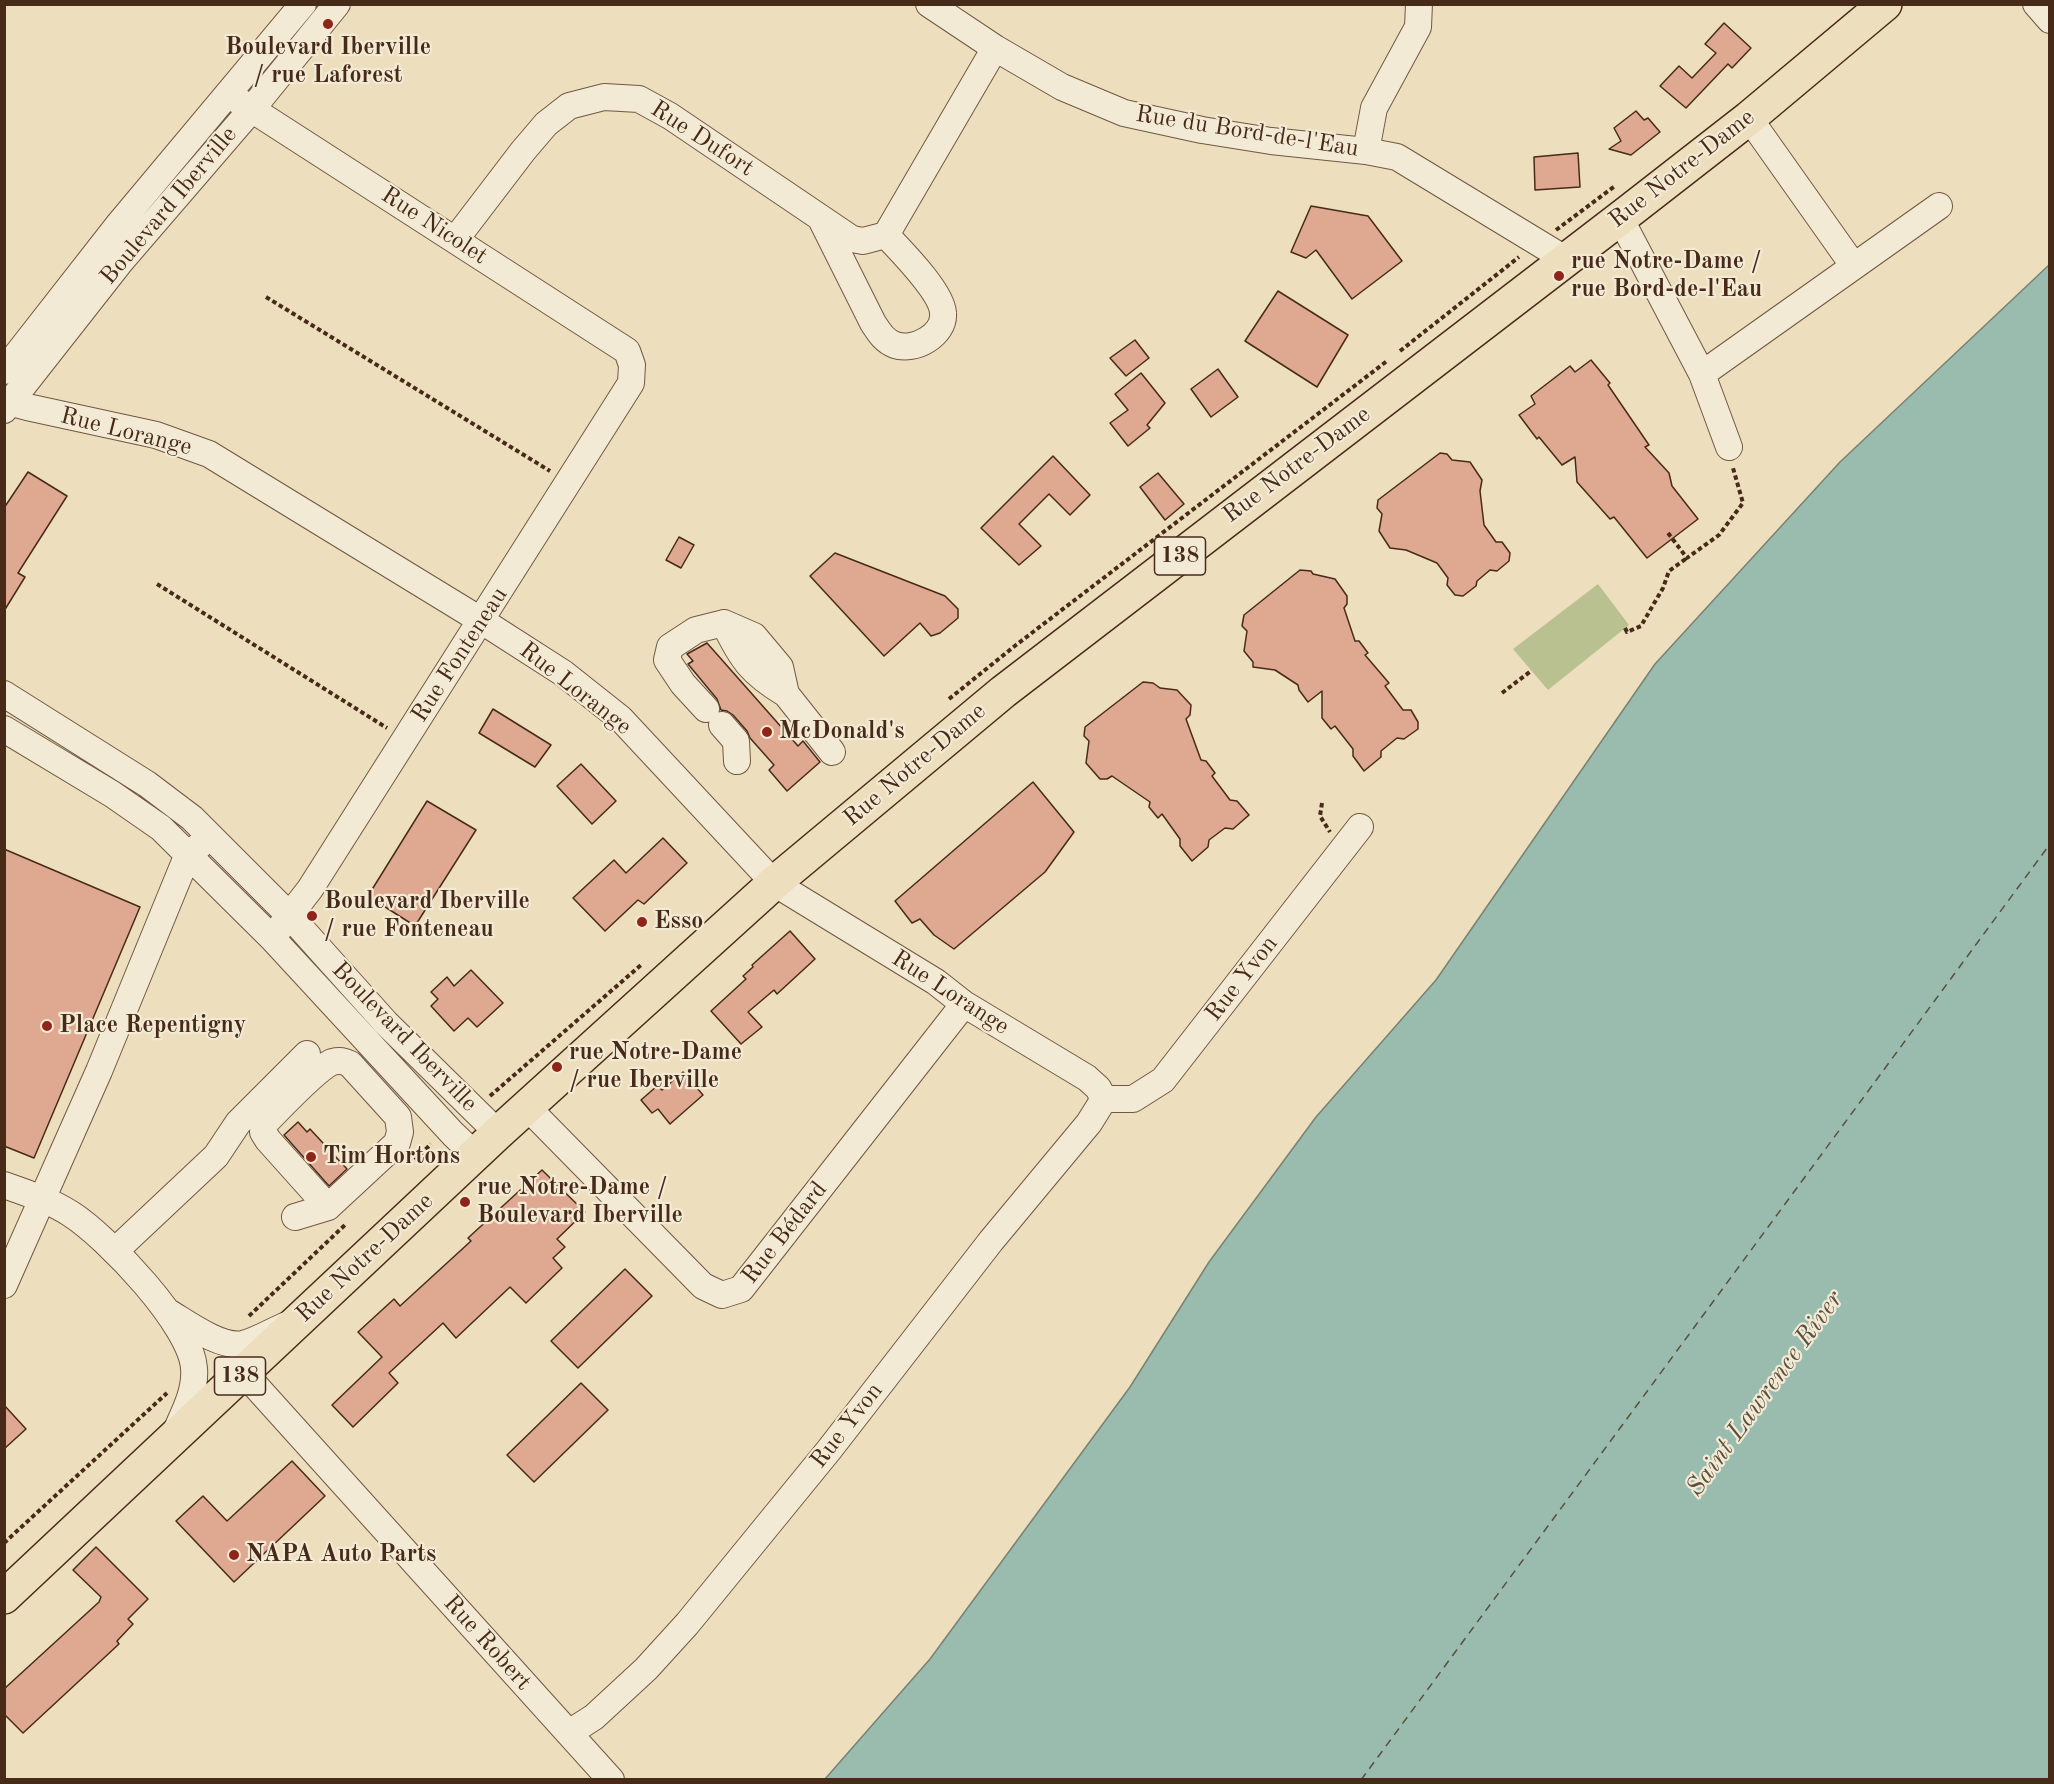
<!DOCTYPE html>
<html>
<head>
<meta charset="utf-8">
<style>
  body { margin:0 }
  #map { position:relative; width:2054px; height:1784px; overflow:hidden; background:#eddebe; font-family:"Old Standard TT",serif }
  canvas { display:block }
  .frame { position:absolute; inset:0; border:6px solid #472b18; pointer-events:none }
</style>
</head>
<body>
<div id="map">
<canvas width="2054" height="1784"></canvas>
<div class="frame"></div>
</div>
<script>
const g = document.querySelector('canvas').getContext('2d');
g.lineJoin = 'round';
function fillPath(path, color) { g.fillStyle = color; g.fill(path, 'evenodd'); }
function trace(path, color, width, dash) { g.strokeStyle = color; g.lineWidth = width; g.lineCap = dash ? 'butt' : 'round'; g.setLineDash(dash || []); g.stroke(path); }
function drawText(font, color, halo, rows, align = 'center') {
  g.font = font + ' "Old Standard TT",serif'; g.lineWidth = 4.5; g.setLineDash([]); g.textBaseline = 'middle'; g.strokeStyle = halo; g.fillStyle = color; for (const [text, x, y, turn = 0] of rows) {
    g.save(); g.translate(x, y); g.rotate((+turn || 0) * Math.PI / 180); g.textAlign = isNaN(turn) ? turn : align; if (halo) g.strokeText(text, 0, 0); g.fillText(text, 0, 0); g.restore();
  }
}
fillPath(new Path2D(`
  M1598 584 1629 625 1548 690 1513 649Z`), '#bac190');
const water = new Path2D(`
  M2049 265V1779H825L930 1659 1130 1387 1209 1262 1316 1117 1436 980 1655 664 1840 462Z`);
fillPath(water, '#99bcaf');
trace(water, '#788273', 1.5);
trace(new Path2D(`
  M1361 1780 2050 844`), '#5c4f3e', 1.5, [8, 6]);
const building = new Path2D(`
  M1724 23 1751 48 1732 68 1728 64 1686 108 1660 86 1679 66 1692 78 1716 53 1705 44Z
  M1636 111 1644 120 1648 118 1660 132 1631 155 1609 149 1621 141 1614 128Z
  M1578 153 1580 187 1535 190 1534 157Z
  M1311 206 1368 216 1402 261 1352 299 1316 250 1306 258 1291 252Z
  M1278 291 1348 335 1317 387 1245 341Z
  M1135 340 1149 358 1126 376 1110 358Z
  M1591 360 1610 383 1608 385 1649 445 1645 447 1669 473 1672 486 1698 519 1647 558 1614 517 1610 519 1577 482 1575 457 1562 465 1539 437 1537 439 1519 415 1535 404 1531 396 1570 366 1575 372Z
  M1218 369 1238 397 1211 417 1191 389Z
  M1141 373 1165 403 1147 425 1150 428 1128 446 1110 423 1128 410 1115 394Z
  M1440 453 1447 454 1452 460 1470 462 1482 480 1480 491 1484 525 1496 542H1502L1510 553 1509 561 1497 571 1490 570 1477 581 1476 586 1463 596 1455 595 1447 585 1448 578 1437 563 1406 550 1390 548 1379 531 1382 514 1377 508 1378 500Z
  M1053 456 1090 495 1070 515 1049 494 1019 524 1041 546 1019 565 981 528Z
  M28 472 67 496 18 573 25 577 4 611V508Z
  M1158 473 1184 504 1165 520 1140 487Z
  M679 537 694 545 681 568 666 560Z
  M835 553 945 596 958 609V618L940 633 931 636 920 623 884 656 810 576Z
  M1300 570 1311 571 1313 574 1335 579 1347 596V604L1344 608 1355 641H1359L1368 653 1365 655 1389 683 1385 686 1403 710H1411L1418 722V729L1404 739 1397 738 1381 751V757L1364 771 1353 756V749L1335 726 1331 729 1322 718V691L1308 702 1299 690 1298 685 1275 670 1253 667V662L1244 651 1247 631 1242 626 1244 615Z
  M707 643 798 746 803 741 820 762 787 791 769 770 774 765 750 738 747 731 733 715 727 711 721 710 717 699 688 664 693 661 687 654Z
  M1143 682 1153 683 1160 688 1177 690 1191 705 1190 715 1186 719 1201 760 1206 761 1215 773 1212 776 1230 800 1237 801 1249 815 1233 829 1225 828 1209 840 1208 847 1192 861 1180 846V839L1162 814 1158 818 1149 807 1150 802 1112 776 1107 779H1100L1086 763 1089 741 1084 736 1085 727Z
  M493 709 551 745 535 767 479 733Z
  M581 764 616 801 592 824 557 786Z
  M1033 782 1074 832 1045 872 954 949 934 935 920 919 912 923 895 901Z
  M427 801 476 830 415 926 368 896Z
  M663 838 687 863 644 904 638 900 605 931 573 898 614 860 626 873Z
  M4 849 140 907 34 1158 4 1146Z
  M790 931 815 959 777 994 774 990 748 1012 762 1027 741 1044 711 1011 746 979 743 976 753 967 752 965Z
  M471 970 503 1003 477 1027 468 1018 454 1031 431 1006 438 999 431 992 447 977 454 986Z
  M683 1072 703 1095 670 1124 658 1109 652 1113 641 1100 657 1086 662 1090Z
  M298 1122 307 1132 310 1129 347 1169 329 1186 284 1135Z
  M542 1170 585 1212 557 1239 565 1247 553 1258 562 1268 526 1303 510 1287 456 1338 443 1323 389 1373 398 1383 353 1427 332 1405 382 1357 358 1332 394 1299 400 1306 471 1241 468 1238Z
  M625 1269 652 1296 578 1368 551 1341Z
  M581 1383 608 1410 534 1482 507 1455Z
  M4 1405 26 1429 4 1449Z
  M292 1461 325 1496 234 1582 176 1521 203 1496 227 1521Z
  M96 1547 148 1599 128 1619 133 1624 117 1641 119 1644 23 1733 4 1714V1689L99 1602 101 1597 73 1570Z`);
fillPath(building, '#dfa891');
trace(building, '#472b18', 1.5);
const minor = new Path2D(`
  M929 4 995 48 1062 87 1124 113 1202 130 1271 141 1366 151 1397 157 1565 259
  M2036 4 2050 20
  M228 94 627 351 632 365 631 383 310 889 272 938
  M1749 118 1853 265
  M1366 151 1374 108 1418 27 1419 4
  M1620 218 1702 374 1729 447
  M822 221 873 323C879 332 884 341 895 345 914 352 945 335 943 313 942 292 901 251 886 235
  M455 240 523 151 546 124 569 106 604 97 639 99 670 116 852 239 863 241 886 235 995 48
  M4 371 119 224 303 4
  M1702 374 1939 206
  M4 401 27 407 156 435 209 454 482 621 563 673 621 719 774 883 936 982 964 1004 1087 1078 1098 1088 1104 1099 1089 1123 991 1241 829 1450 687 1624 646 1669 594 1717 569 1733
  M4 410 121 261 251 110 337 4
  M724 623C742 660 751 673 786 694
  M4 694 147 784 192 818 290 916 386 1023 498 1133
  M706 709 683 684 667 660 670 647 696 630 724 623 754 636 780 667 786 694 832 752
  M722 725 736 741 737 761
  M4 729 112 794 161 828 272 938 453 1134 475 1155
  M1104 1099H1133L1163 1080 1360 827
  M528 1108 703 1286 722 1295 741 1289 964 1004
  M4 1185C27 1193 51 1201 71 1214 107 1237 191 1325 194 1368 196 1391 184 1413 175 1433
  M295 1217 328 1207 397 1143 400 1132 398 1117 350 1064C344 1061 340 1060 332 1062 316 1069 279 1109 265 1123L263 1132 268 1140 328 1207
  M115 1251 216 1156 238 1123 307 1054
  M4 1285 99 1071 188 854 199 846
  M170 1313C188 1324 221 1348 243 1344 256 1341 274 1330 287 1325
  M243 1372 611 1780`);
const major = new Path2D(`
  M4 1597 498 1133 774 883 1003 692 1627 213 1749 118 1885 4`);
trace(minor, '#705842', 28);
trace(major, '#472b18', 36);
trace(new Path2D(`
  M1556 230 1615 186
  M266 297 550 471
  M1400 351 1519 257
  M1668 533 1687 558 1719 535 1743 503 1733 468
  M157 584 387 728
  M1625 628 1627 632 1641 626 1663 588 1669 571 1687 558
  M1502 693 1531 671
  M949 699 1016 645 1387 361
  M1322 803 1320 816 1330 832
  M490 1096 641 965
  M415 1160 431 1144
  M249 1316 346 1224
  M4 1543 167 1393`), '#472b18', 4, [4.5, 3]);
trace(minor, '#f3ead5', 26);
trace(major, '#eddebe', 33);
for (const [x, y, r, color] of [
  [328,24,6,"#8f2418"],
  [1559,276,6,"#8f2418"],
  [767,732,6,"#8f2418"],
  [312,916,6,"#8f2418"],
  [642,922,6,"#8f2418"],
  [47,1026,6,"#8f2418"],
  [557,1067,6,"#8f2418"],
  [311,1157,6,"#8f2418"],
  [465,1202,6,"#8f2418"],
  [234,1555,6,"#8f2418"]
]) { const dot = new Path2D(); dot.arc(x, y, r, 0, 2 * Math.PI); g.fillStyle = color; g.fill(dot); trace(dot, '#f3ead5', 2); }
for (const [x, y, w] of [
  [1180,556,51],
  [240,1376,51]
]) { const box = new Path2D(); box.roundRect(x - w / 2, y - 19, w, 38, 4.5); g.fillStyle = '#f3ead5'; g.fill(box); trace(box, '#472b18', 1.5); }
drawText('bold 22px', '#472b18', null, [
  ["138",1180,556],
  ["138",240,1376]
]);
drawText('bold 24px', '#472b18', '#f3ead5', [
  ["Boulevard Iberville",328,48,"center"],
  ["/ rue Laforest",328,76,"center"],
  ["rue Notre-Dame /",1571,262],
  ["rue Bord-de-l'Eau",1571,290],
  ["McDonald's",779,732],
  ["Boulevard Iberville",324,902],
  ["/ rue Fonteneau",324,930],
  ["Esso",654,922],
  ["Place Repentigny",59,1026],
  ["rue Notre-Dame",569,1053],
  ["/ rue Iberville",569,1081],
  ["Tim Hortons",323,1157],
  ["rue Notre-Dame /",477,1188],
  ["Boulevard Iberville",477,1216],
  ["NAPA Auto Parts",246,1555]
], 'left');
drawText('24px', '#472b18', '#f3ead5', [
  ["Rue du Bord-de-l'Eau",1247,132,9],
  ["Rue Dufort",702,139,33],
  ["Rue Notre-Dame",1682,169,-38],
  ["Boulevard Iberville",169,206,-50],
  ["Rue Nicolet",434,226,33],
  ["Rue Lorange",126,432,14],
  ["Rue Notre-Dame",1297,465,-37],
  ["Rue Fonteneau",460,655,-57],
  ["Rue Lorange",575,689,38],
  ["Rue Notre-Dame",915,765,-40],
  ["Rue Yvon",1242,979,-52],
  ["Rue Lorange",950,993,33],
  ["Boulevard Iberville",404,1037,46],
  ["Rue Bédard",785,1233,-52],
  ["Rue Notre-Dame",365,1258,-43],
  ["Rue Yvon",847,1426,-52],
  ["Rue Robert",487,1643,48]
]);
drawText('italic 26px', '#5c4f3e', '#f3ead5', [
  ["Saint Lawrence River",1765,1394,-54]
]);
</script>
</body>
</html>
